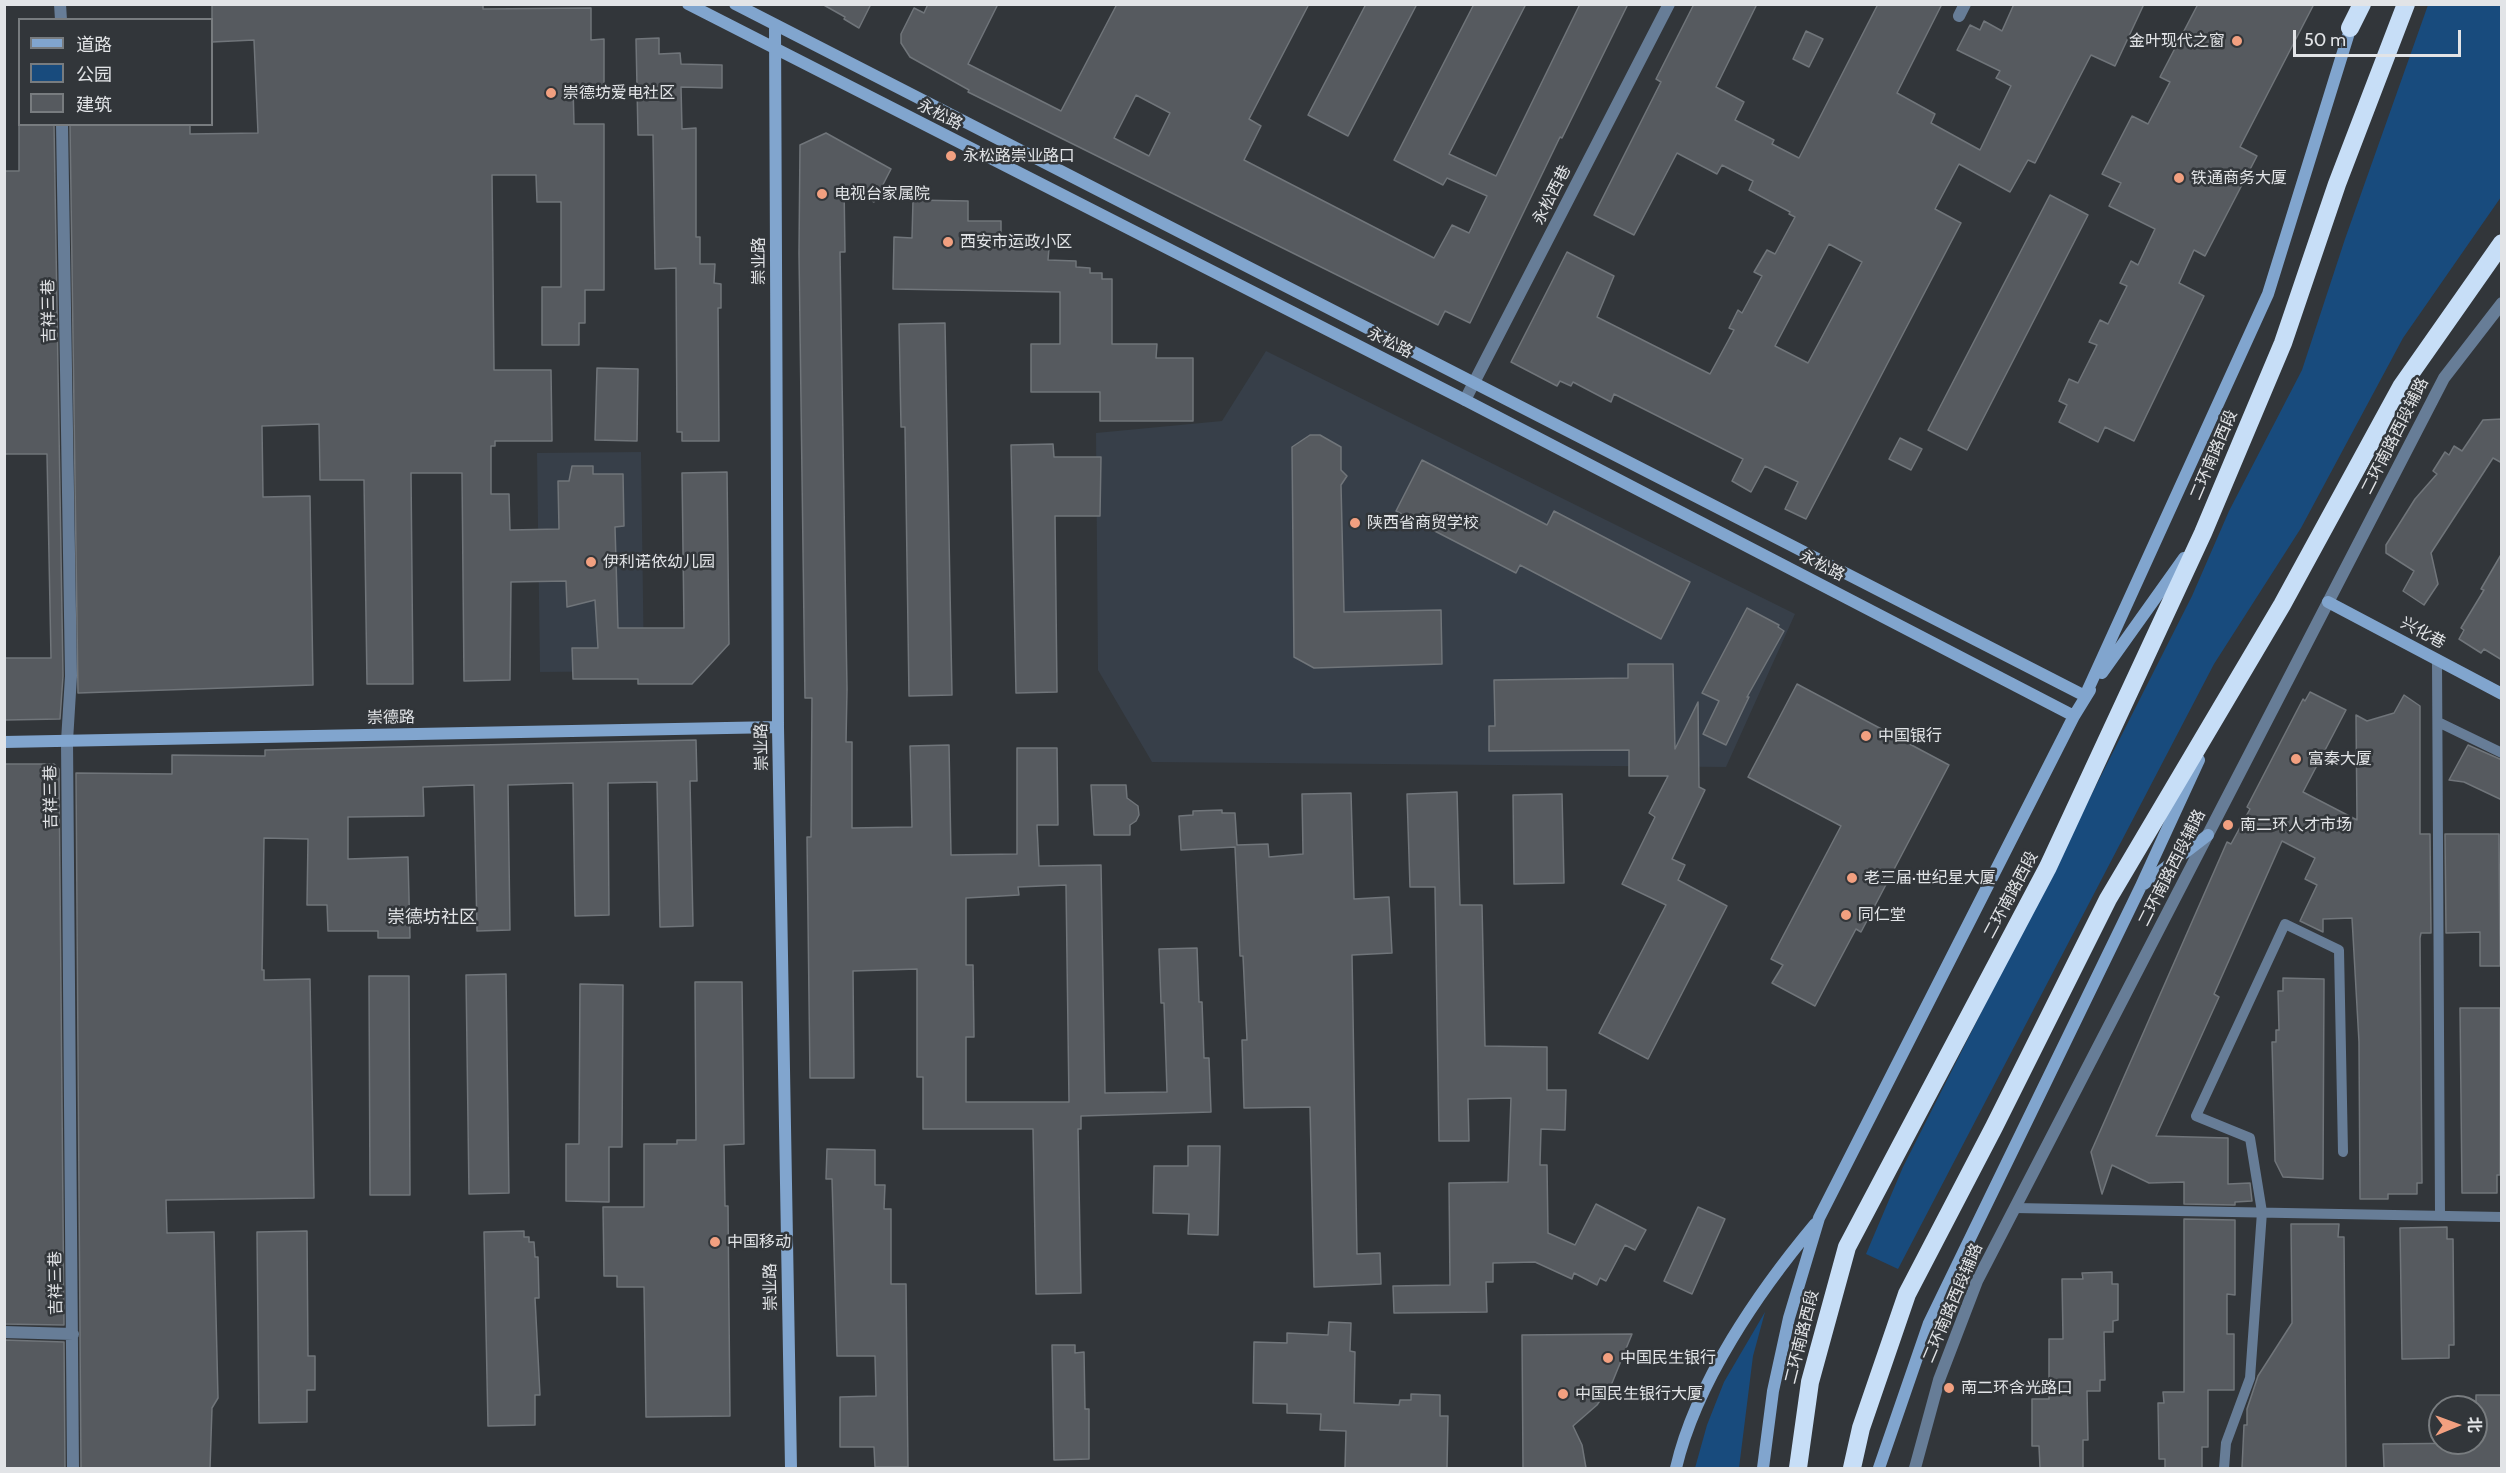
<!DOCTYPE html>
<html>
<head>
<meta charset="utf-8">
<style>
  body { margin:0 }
  #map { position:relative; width:2506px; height:1473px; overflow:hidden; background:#32363a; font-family:Cabin,"Noto Sans SC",sans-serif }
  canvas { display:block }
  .frame { position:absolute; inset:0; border:6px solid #e2e4e7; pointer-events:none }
  .legend { position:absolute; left:18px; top:18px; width:195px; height:108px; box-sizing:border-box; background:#32363a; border:2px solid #787c7f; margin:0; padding:8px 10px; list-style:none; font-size:18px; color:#e2e4e7 }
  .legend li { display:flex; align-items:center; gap:12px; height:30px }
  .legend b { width:30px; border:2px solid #787c7f }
  .north { position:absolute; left:2428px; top:1395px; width:60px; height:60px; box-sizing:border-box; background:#32363a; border:2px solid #787c7f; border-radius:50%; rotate:89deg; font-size:16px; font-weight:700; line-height:24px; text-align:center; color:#e2e4e7 }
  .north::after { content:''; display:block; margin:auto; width:21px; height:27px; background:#f2a080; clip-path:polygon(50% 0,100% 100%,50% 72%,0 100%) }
  .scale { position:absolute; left:2293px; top:30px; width:168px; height:27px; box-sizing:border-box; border:3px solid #e2e4e7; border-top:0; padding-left:8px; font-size:18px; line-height:21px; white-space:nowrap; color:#e2e4e7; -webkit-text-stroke:4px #32363a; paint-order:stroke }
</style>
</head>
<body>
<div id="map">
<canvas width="2506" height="1473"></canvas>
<div class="frame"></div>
<ul class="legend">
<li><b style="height:8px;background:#81a5ce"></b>道路</li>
<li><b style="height:16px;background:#184b7d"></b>公园</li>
<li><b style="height:16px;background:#565a5f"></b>建筑</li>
</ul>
<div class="north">北</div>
<div class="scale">50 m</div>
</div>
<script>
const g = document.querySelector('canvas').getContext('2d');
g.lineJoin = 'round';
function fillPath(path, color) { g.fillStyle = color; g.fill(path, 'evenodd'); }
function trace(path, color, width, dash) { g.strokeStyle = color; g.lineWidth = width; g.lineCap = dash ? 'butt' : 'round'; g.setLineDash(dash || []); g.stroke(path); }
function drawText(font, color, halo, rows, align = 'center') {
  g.font = font + ' Cabin,"Noto Sans SC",sans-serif'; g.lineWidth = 5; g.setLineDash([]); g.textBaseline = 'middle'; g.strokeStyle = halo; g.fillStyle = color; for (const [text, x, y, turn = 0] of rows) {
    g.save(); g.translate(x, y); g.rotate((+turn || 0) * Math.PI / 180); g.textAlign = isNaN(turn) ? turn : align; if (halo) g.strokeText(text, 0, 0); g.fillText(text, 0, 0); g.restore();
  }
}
fillPath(new Path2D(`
  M1266 351 1795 614 1726 767 1152 762 1098 670 1096 433 1222 421Z
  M641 452 644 671 540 672 537 453Z`), '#373f49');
fillPath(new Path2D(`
  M2428 5H2501V197L2403 338 2301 528 2214 664 1898 1269 1866 1254 1903 1167 2192 596 2229 511 2302 370 2345 239Z
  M1765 1312 1753 1356 1739 1468H1695L1707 1425 1724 1382Z`), '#184b7d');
const building = new Path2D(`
  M212 4H483V9L591 8V40L604 39V85L573 86 574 124H604V290H585V323H579V345H542V287H561V202H537L536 175H492L494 370H551L552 441H495V446H491V494H509L510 530 559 529 558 481H569L572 466H593V474H623L624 526 615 527 618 628H684L682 473 727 472 729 644 692 684H638V679H573L572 648H598L595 600 567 607 566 581 511 582 510 680 464 681 462 473H411L413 684H367L364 480H320L319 424 262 426 263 497 310 496 313 685 78 693 70 124H190V134L258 133 254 40 212 42Z
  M822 4H871L859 28 844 19 845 17Z
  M928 4H998L968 64 1061 111 1117 4H1309L1249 119 1261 126 1244 160 1434 258 1452 225 1469 233 1487 196 1447 178 1443 185 1394 160 1474 4H1526L1449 154 1496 176 1580 4H1628L1562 138 1560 137 1470 323 1445 311 1438 325 968 92 969 90 910 57 901 43V34L914 8 924 13ZM1136 95 1170 113 1149 156 1114 138Z
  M1366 4H1417L1348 136 1308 115Z
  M1694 4H1757L1716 87 1744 102 1735 120 1774 140 1772 144 1799 158 1878 4H1942L1897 93 1935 114 1931 123 1980 150 2011 86 1996 78 2000 71 1957 50 1970 25 1980 30 1984 21 2002 31 2014 4H2144L2115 66 2091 55 2035 163 2028 160 2010 192 1959 164 1935 209 1961 223 1806 519 1785 509 1798 482 1765 466 1751 492 1732 481 1743 459 1614 394 1611 402 1573 382 1571 386 1560 381 1557 386 1511 362 1567 252 1614 276 1597 317 1710 374 1734 330 1729 328 1738 310 1742 313 1762 276 1754 272 1767 250 1775 254 1795 217 1789 214 1790 212 1749 190 1753 181 1722 165 1717 174 1677 153 1634 235 1594 215 1661 82 1656 79ZM1829 244 1862 262 1808 363 1775 346Z
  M2198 4H2314L2240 147 2257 156 2205 256 2194 250 2179 283 2204 296 2134 441 2105 427 2098 442 2059 422 2067 405 2059 401 2069 379 2078 383 2097 345 2089 342 2100 320 2108 324 2127 286 2120 283 2131 261 2138 265 2155 229 2109 206 2121 183 2102 174 2132 116 2148 124 2170 82 2160 77Z
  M1806 31 1823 39 1809 67 1793 59Z
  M659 38V54L680 53 681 64 722 65V88L681 87 682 129 696 128V237H700V264H715L714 283 721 284V308H718L719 441H682V432H677L676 268 655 269 653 135H638L636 39Z
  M19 124H54L63 676 60 719 5 720 4 658H51L47 454H4V171H19Z
  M826 133 891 169 874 202 844 185 845 252H840L847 689 846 742H852V828L912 827 910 746 949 745 951 855 1017 854V748H1057L1058 825H1037L1039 866 1101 865 1105 1093 1167 1092 1164 1003H1161L1159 949 1197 948 1199 1002H1202L1204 1058H1209L1211 1112 1081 1116V1129H1078L1081 1293 1036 1294 1033 1129H923V1077H917V969L853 971 854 1078H810L807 837H811L812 698H805L799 253 800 145ZM1066 885 1069 1102H966V1037H974L973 965H966V898L1019 895 1018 887Z
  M2050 195 2088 215 1967 450 1928 430Z
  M913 200 968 201V221H1001V247L1049 248 1048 260 1076 261V267L1090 268V273H1102V279H1112V344H1157L1156 358H1193V421H1100V392H1031V344H1060V292L893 289 894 237 912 238Z
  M945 323 952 695 909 696 905 427H901L899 324Z
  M597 368 638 369 637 441 595 440Z
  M2502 419V463L2493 458 2431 553 2438 584 2424 605 2403 591 2414 571 2386 553V545L2415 499 2437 474 2433 471 2445 452 2449 455 2454 446 2462 451 2483 420Z
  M1310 435H1320L1341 447V470L1347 476 1341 485 1344 612 1441 610 1442 664 1314 668 1294 657 1292 447Z
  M1900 438 1922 449 1911 470 1889 459Z
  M1053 444 1054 457H1101L1100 516H1055L1057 692 1016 693 1011 445Z
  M1422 460 1547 525 1554 511 1690 582 1661 639 1520 565 1516 573 1396 511Z
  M2502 553V660L2484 649 2481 653 2459 639 2464 630 2461 628 2484 590 2481 589Z
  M1747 608 1779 625 1778 627 1784 631 1747 697H1749L1726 745 1703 734 1719 701 1702 693Z
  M1628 664H1673L1675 749 1698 702 1699 787 1705 790 1672 859 1685 865 1678 880 1727 906 1648 1059 1599 1033 1666 905 1622 884 1655 817 1649 813 1668 776H1629V750L1489 751V726H1495L1494 680 1628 678Z
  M1797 684 1949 765 1861 932 1856 929 1815 1006 1772 983 1783 965 1771 959 1841 826 1748 777Z
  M2310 692 2346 710 2303 792 2357 820 2356 715 2367 721 2394 713 2404 695 2420 706V834H2430L2431 933H2421L2420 938 2422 1183H2417V1194H2388V1199H2360L2359 1042 2352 918 2323 919V932L2300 921 2317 885 2305 879 2315 858 2282 841 2214 994 2219 997 2156 1136 2228 1138V1184L2250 1183 2252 1201 2235 1202V1205L2184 1204V1182L2149 1183 2112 1165 2102 1194 2091 1152 2227 842 2231 844 2250 809 2247 807 2303 699 2305 701Z
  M696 740 697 781H690L693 926 660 927 657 782 608 783 609 915 575 916 573 783 508 785 510 930 477 931 474 785 423 787 424 816 348 817V859L408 857 410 938H378V931H328L327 905H307L308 839 264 838 262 970H264V980L310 979 314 1198 166 1200 167 1233 214 1232 218 1398 212 1408 210 1468H81L76 773 172 774V755L265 756V750Z
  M2468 745 2502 760V800L2464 782 2449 780Z
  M4 764H54L59 769 64 1325 4 1324Z
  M1091 785H1126L1127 798 1138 806 1139 815 1136 821 1130 825V835H1094Z
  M1457 792 1460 905H1482L1485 1046 1547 1047V1090H1566L1565 1130 1541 1129 1540 1165H1547L1548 1233 1575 1245 1596 1204 1646 1230 1635 1250 1625 1245 1606 1281 1600 1278 1597 1285 1574 1273 1572 1279 1535 1262 1493 1263V1282H1486L1487 1312 1394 1313 1393 1286 1450 1285 1449 1183 1508 1182 1511 1098 1468 1099 1469 1141H1439L1435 887H1410L1407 794Z
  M1351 793 1354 899 1389 897 1392 953 1352 955 1357 1254 1380 1253 1381 1284 1314 1287 1310 1107 1244 1108 1242 1040H1247L1243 956H1240L1235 847 1181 850 1179 816 1193 815V811L1222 810V813H1235L1237 845 1268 844 1269 857 1303 854 1302 794Z
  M1562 794 1564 883 1514 884 1513 795Z
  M2445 834H2499L2500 966H2480V932L2446 933Z
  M506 974 509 1193 469 1194 466 975Z
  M369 976H409L410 1195H370Z
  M2283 978 2324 979 2323 1179 2283 1177 2275 1161 2272 1042H2276V1030H2279L2278 991H2283Z
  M695 982H742L744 1144 724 1145 725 1206H728L730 1416 646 1417 644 1287H617V1276H604L603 1207H644V1144H677V1140H696Z
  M580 984 623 985 622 1147H609V1202L566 1201V1144H579Z
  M2460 1008H2500V1175H2497V1193H2462Z
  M1188 1146H1220L1218 1235 1188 1234 1189 1214 1153 1213 1154 1166H1188Z
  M827 1149 875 1150V1185H885L884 1209H891V1284H906L908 1467H875L874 1447H840V1397L876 1396 875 1356H837L832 1179H826Z
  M1698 1207 1725 1219 1692 1294 1664 1281Z
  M2184 1219 2235 1220V1295L2227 1294V1334H2234V1390H2208V1447H2202V1468H2165V1459H2159L2158 1403H2164L2163 1392H2184Z
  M2291 1224H2339L2338 1237H2344L2346 1468H2242L2244 1425H2247V1409L2258 1376 2292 1323Z
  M2447 1227V1239H2453L2454 1345H2449V1358L2402 1359 2400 1228Z
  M307 1231 308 1356H315V1390H307V1422L259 1423 257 1232Z
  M524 1231V1237H529V1242H534L535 1257H538L539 1298H535L540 1395H535V1425L488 1426 484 1232Z
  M2112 1272V1284H2118V1320L2113 1321V1332H2104L2105 1380H2100V1391H2087L2088 1440H2083V1468H2040L2039 1446H2032V1399H2049V1339H2063L2062 1279H2083L2082 1273Z
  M1329 1322 1351 1323 1350 1351 1355 1352 1354 1403 1399 1405 1400 1400H1411V1394L1440 1395V1416H1448L1447 1468H1345L1346 1431 1320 1430 1321 1414 1287 1413V1404L1253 1403 1254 1342 1287 1343V1333L1328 1335Z
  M1632 1334 1612 1383 1597 1405 1573 1426 1582 1445 1586 1468H1523L1522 1335Z
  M4 1340 64 1342 65 1468H4Z
  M1052 1345H1075V1353L1084 1352 1085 1409H1089V1459L1054 1460Z
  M2476 1395H2502V1468H2384L2383 1444 2476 1443Z`);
fillPath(building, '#565a5f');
trace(building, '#70757a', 1.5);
trace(new Path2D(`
  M2437 660 2440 1215
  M2438 722 2502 753
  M2015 1208 2502 1217
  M2224 1468 2226 1443 2250 1378 2262 1212 2250 1138 2196 1116 2285 924 2339 950 2343 1152`), '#677d97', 10);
trace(new Path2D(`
  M60 4 61 20
  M1959 16 1965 4
  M62 124 71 676 67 741 73 1468
  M1465 400 1669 4
  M4 1332 73 1334
  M1915 1468 1939 1380 1977 1281 2444 378 2502 303`), '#677d97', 12);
trace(new Path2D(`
  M688 4 1465 400 2074 716
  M735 4 2085 696 2268 294 2352 23
  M775 26 778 727 791 1468
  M2328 602 2502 694
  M2102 673 2184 558
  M4 742 778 727
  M2144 884 2208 835
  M1676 1468C1696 1382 1759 1291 1815 1224
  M1763 1468 1773 1391 1789 1318 1819 1218 2074 716 2090 690
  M1879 1468 1929 1323 2141 886 2199 760`), '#81a5ce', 12);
trace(new Path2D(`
  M2350 28 2362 4
  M1798 1468 1810 1382 1847 1247 2048 867 2203 533 2283 343 2337 184 2406 4
  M1852 1468 1861 1428 1907 1294 1994 1127 2108 899 2282 605 2401 387 2502 243`), '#c7def7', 18);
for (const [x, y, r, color] of [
  [2237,41,6,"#f2a080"],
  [551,93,6,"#f2a080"],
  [951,156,6,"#f2a080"],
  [2179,178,6,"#f2a080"],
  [822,194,6,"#f2a080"],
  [948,242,6,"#f2a080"],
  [1355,523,6,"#f2a080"],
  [591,562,6,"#f2a080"],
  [1866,736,6,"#f2a080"],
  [2296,759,6,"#f2a080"],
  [2228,825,6,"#f2a080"],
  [1852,878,6,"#f2a080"],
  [1846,915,6,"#f2a080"],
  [715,1242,6,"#f2a080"],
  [1608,1358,6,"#f2a080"],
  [1949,1388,6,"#f2a080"],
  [1563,1394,6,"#f2a080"]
]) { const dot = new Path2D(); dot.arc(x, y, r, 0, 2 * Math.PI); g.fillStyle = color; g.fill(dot); trace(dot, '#32363a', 2); }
drawText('16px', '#e2e4e7', '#32363a', [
  ["金叶现代之窗",2225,41,"right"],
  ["崇德坊爱电社区",563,93],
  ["永松路崇业路口",963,156],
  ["铁通商务大厦",2191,178],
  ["电视台家属院",834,194],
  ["西安市运政小区",960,242],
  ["陕西省商贸学校",1367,523],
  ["伊利诺依幼儿园",603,562],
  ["中国银行",1878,736],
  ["富秦大厦",2308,759],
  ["南二环人才市场",2240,825],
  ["老三届·世纪星大厦",1864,878],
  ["同仁堂",1858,915],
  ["中国移动",727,1242],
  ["中国民生银行",1620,1358],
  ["南二环含光路口",1961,1388],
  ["中国民生银行大厦",1575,1394]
], 'left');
drawText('16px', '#e2e4e7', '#32363a', [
  ["永松路",940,115,27],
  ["永松西巷",1552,195,-63],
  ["崇业路",759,261,-90],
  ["吉祥三巷",49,311,-91],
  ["永松路",1390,343,27],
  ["二环南路西段辅路",2395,436,-63],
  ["二环南路西段",2214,455,-67],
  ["永松路",1822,566,27],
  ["兴化巷",2423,633,28],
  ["崇德路",391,718,-1],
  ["崇业路",762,747,-91],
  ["吉祥三巷",51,797,-91],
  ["二环南路西段辅路",2172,868,-63],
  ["二环南路西段",2011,895,-62],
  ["吉祥三巷",56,1283,-91],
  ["崇业路",771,1287,-91],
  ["二环南路西段辅路",1953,1303,-67],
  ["二环南路西段",1802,1337,-76]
]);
drawText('18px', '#e2e4e7', '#32363a', [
  ["崇德坊社区",432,918]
]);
</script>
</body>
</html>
